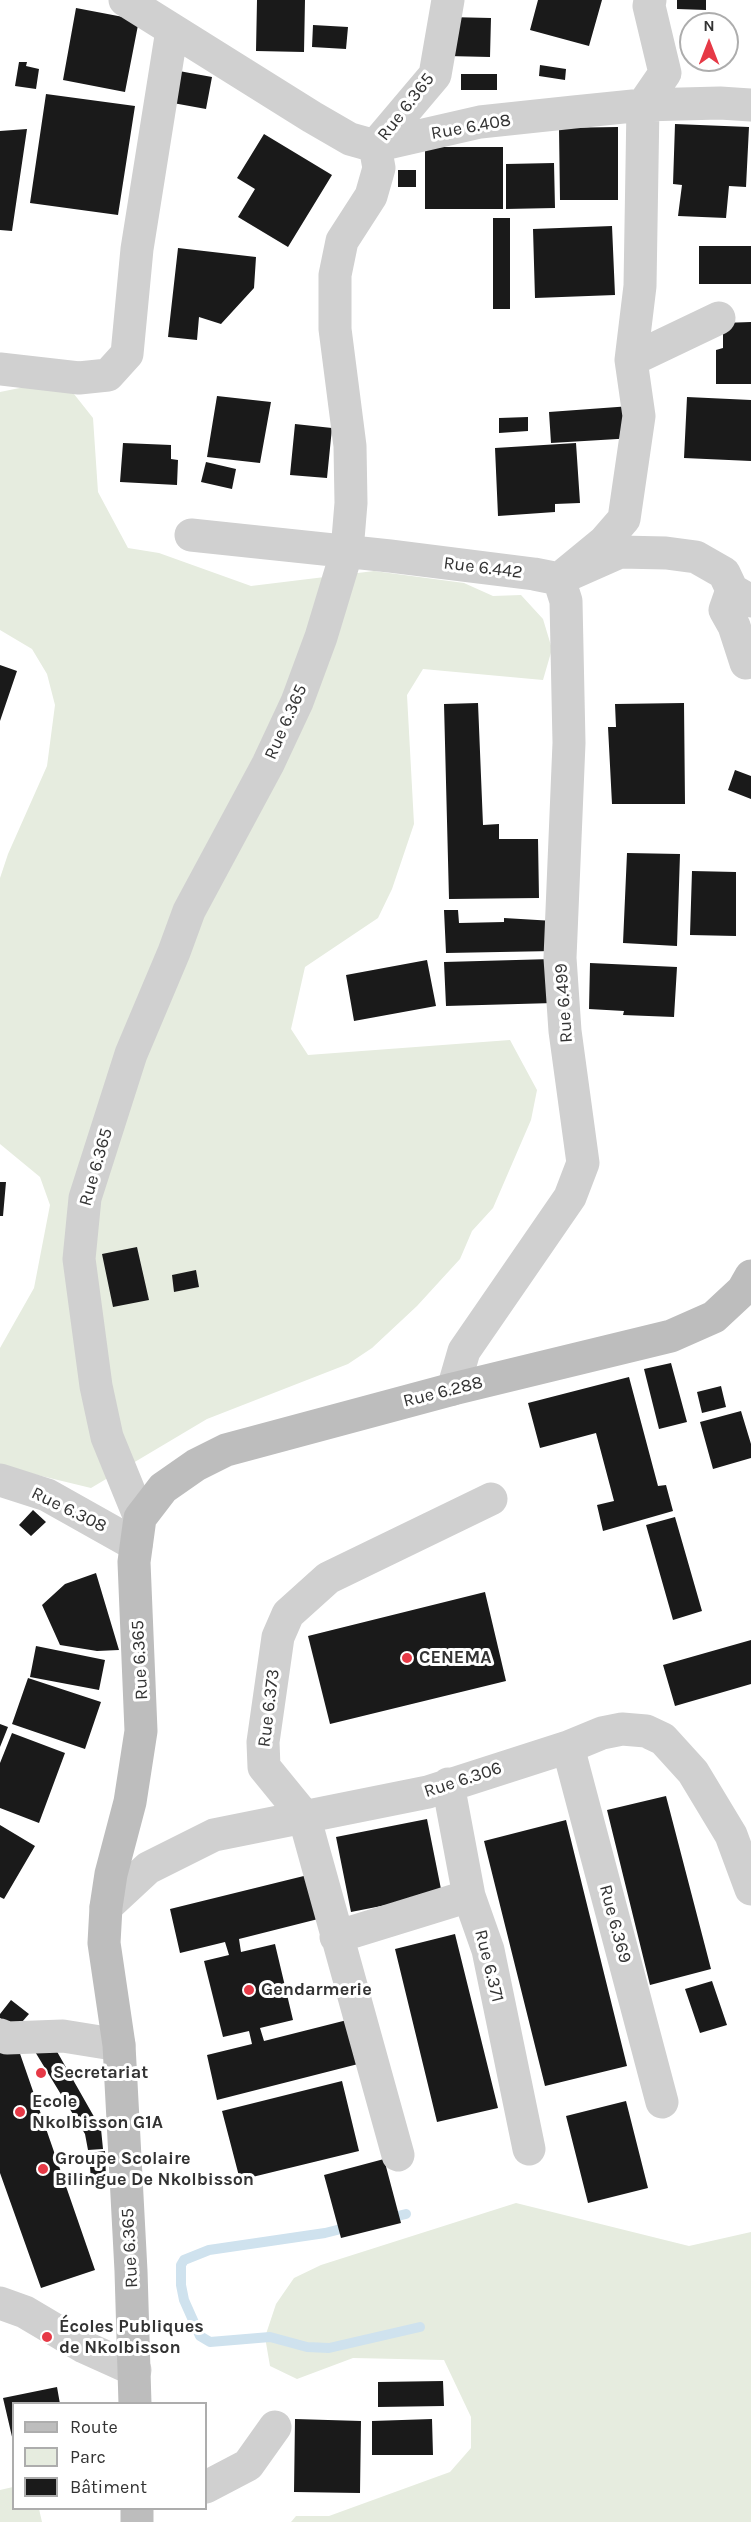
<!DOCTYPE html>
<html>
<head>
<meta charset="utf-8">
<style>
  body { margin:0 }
  #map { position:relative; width:751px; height:2522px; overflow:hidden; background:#fff; font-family:Karla,sans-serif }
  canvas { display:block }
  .legend { position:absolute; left:12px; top:2402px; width:195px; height:108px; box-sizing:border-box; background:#fff; border:2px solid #adadad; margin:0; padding:8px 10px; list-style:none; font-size:18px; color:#333 }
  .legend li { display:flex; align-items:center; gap:12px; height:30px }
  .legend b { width:30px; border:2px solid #adadad }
  .north { position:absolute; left:679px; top:12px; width:60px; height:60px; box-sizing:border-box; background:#fff; border:2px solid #adadad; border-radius:50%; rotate:0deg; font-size:16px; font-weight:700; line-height:24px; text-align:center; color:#333 }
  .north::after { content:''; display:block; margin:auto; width:21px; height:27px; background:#e63946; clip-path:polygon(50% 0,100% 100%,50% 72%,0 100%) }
</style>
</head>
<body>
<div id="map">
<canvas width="751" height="2522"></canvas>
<ul class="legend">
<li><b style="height:8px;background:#bdbdbd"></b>Route</li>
<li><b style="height:16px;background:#e6ecdf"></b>Parc</li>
<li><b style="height:16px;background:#1a1a1a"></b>Bâtiment</li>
</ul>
<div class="north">N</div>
</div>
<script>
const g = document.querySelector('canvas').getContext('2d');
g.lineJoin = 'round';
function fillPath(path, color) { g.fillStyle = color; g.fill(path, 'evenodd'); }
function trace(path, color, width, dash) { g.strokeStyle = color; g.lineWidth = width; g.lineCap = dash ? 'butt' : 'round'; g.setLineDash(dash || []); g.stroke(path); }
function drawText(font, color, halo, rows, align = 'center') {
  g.font = font + ' Karla,sans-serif'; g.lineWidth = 6; g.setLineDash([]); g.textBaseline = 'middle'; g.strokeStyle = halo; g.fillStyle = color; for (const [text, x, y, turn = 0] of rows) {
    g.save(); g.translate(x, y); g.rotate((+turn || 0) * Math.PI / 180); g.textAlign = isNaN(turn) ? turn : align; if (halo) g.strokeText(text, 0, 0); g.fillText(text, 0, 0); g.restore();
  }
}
fillPath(new Path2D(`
  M44 383 74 394 93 418 98 492 128 548 159 553 251 586 374 571 464 583 493 596 521 595 543 619 552 649 543 680 423 669 407 695 414 824 392 889 378 918 305 967 291 1029 308 1055 510 1040 537 1090 531 1120 493 1208 472 1231 460 1259 417 1306 372 1348 348 1364 207 1419 91 1488 0 1466V1348L34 1288 50 1205 40 1177 0 1144V878L8 854 47 766 55 705 47 674 32 649 0 630V392Z
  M516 2203 689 2246 751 2232V2522H291L296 2516H329L450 2472 471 2448V2417L444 2360 353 2358 297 2379 270 2366 265 2337 276 2304 294 2278 321 2265Z
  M13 2487 14 2508 39 2509 42 2522H0V2490Z`), '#e6ecdf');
trace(new Path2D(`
  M385 2219 406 2214
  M353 2226 325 2233 209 2250 184 2260 181 2265V2285L184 2300 200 2336 210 2342 270 2337 307 2347 329 2348 420 2327`), '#cfe2ee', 10);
fillPath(new Path2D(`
  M257 0H305L304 52 256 51Z
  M538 0H602L589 46 530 30Z
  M677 0H706V10L677 9Z
  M76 8 139 20 125 92 63 80Z
  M448 17 491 18 490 57 447 56Z
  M313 25 348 27 346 49 312 47Z
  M19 62H27L26 66 39 69 36 89 15 86Z
  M540 65 566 69 565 80 539 76Z
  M179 71 212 77 206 109 173 103Z
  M461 74H497V90H461Z
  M46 94 135 106 118 215 30 203Z
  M675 124 749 127 746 187 729 186 726 218 678 216 682 185 673 184Z
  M618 127V200H560L559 128Z
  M27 129 12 231 0 230V131Z
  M264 134 332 175 288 247 238 217 255 189 237 178Z
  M425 147H503V209H425Z
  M554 163 555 208 506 209V164Z
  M398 170H416V187H398Z
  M493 218H510V309H493Z
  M612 226 615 295 535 298 533 229Z
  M699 246H751V284H699Z
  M178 248 256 257 254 288 221 324 199 317 197 340 168 337Z
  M751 322V384H716V350L723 348V323Z
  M217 396 271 402 260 463 207 457Z
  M687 397 751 400V461L684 458Z
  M631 406 634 438 551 443 549 412Z
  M528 417V431L499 433V418Z
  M295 424 332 428 327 478 290 475Z
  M123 443 171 445V459L178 460 177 485 120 482Z
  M576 443 580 503 555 504V512L498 516 495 448Z
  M206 462 236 469 232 489 201 482Z
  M0 665 17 671 0 721Z
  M478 703 483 825 499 824V839H538L539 898 449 899 444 704Z
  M684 703 685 804H612L608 727H616L615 704Z
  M735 770 751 776V799L728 790Z
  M627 853 680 854 677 946 623 943Z
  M692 871 736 872V936L690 935Z
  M444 910H458L459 923 504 922V918L554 921V951L446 953Z
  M552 959 554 1003 446 1006 444 962Z
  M427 960 436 1006 354 1021 346 975Z
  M590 963 677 967 674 1017 623 1015 624 1011 589 1009Z
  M0 1182H6L3 1216H0Z
  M137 1247 149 1300 113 1307 102 1254Z
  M196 1270 199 1287 174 1292 172 1275Z
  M671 1363 687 1422 659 1429 644 1369Z
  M629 1377 658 1486 666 1485 673 1511 603 1531 597 1505 614 1501 596 1433 540 1448 528 1403Z
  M721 1386 726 1407 702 1413 697 1392Z
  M741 1411 751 1444V1458L713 1469 700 1422Z
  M33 1510 46 1522 31 1536 19 1525Z
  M675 1517 702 1611 673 1620 646 1525Z
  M96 1573 119 1650 97 1651 60 1645 42 1605 65 1584Z
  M485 1592 506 1681 330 1724 308 1636Z
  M751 1640V1684L675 1706 663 1665Z
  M36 1646 105 1660 99 1690 30 1677Z
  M28 1678 101 1702 85 1749 12 1724Z
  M0 1724 8 1727 0 1747Z
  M12 1733 65 1753 39 1823 0 1808V1763Z
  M666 1796 711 1969 650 1985 607 1810Z
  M427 1819 442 1894 351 1912 336 1837Z
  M566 1820 627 2066 545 2086 484 1841Z
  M0 1825 35 1846 4 1899 0 1897Z
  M320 1872 330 1916 239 1939 241 1952 275 1944 293 2020 260 2028 264 2041 355 2018 366 2062 217 2100 207 2055 252 2044 249 2031 223 2037 204 1961 229 1955 225 1942 180 1953 170 1909Z
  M455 1934 498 2108 437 2122 395 1949Z
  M712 1981 727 2025 700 2033 685 1989Z
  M11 2000 29 2014 15 2030 0 2018V2014Z
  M51 2041 101 2129 103 2149 88 2150 85 2134 34 2050Z
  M17 2045 95 2270 41 2288 0 2173V2051Z
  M342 2081 359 2151 240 2180 222 2111Z
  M626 2101 648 2188 588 2203 566 2116Z
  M105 2151 106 2180H91L89 2153Z
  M384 2159 401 2223 341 2238 324 2175Z
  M443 2381 444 2406 378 2407V2382Z
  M57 2387 60 2404H14L13 2441 3 2398Z
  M295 2419 361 2421 360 2493 294 2492Z
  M432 2419 433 2455H372V2421Z`), '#1a1a1a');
trace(new Path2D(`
  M125 0 312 117 350 139 375 146 480 122 574 112 643 105 720 103 751 105
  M631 360 719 318
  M0 369 79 378 108 375 127 354 137 249 172 30
  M191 535 390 556 534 574 559 579 620 552 666 553 696 557 724 573 732 590 751 601
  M732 590 725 610 734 626 746 663
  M453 1389 464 1351 570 1197 583 1163 565 1031 560 958 569 743 566 601 559 579 604 542 624 519 639 416 631 360 640 286 643 105 665 73 649 6 650 0
  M0 1480 47 1495 136 1545
  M140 1518 107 1437 96 1386 79 1259 85 1198 131 1054 174 952 189 911 268 764 297 702 321 637 347 551 351 503 350 446 335 329V275L342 241 371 196 379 168 375 146 435 75 448 0
  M568 1747 662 2102
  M448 1784 469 1896 488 1950 529 2149
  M106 1907 148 1868 214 1835 428 1792 568 1747 602 1733 622 1729 646 1731 663 1739 693 1772 731 1835 751 1889
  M336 1937 469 1896
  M0 2035 7 2038 63 2036 119 2045
  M398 2155 304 1816 264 1767 263 1742 278 1637 288 1614 328 1578 491 1499
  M0 2303 25 2312 84 2347 135 2370
  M206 2487 248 2465 275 2427`), '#d0d0d0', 33);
trace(new Path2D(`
  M135 2404 131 2271 119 2045 104 1943 106 1907 111 1874 130 1802 141 1731 134 1562 140 1518 163 1488 196 1465 226 1450 453 1389 671 1336 714 1317 743 1290 751 1276
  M137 2508V2522`), '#bdbdbd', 33);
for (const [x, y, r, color] of [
  [407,1658,6,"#e63946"],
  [249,1990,6,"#e63946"],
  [41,2073,6,"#e63946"],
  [20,2112,6,"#e63946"],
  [43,2169,6,"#e63946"],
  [47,2337,6,"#e63946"]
]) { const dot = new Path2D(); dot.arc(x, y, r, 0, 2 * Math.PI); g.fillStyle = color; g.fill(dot); trace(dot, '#fff', 2); }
drawText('18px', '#333', '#fff', [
  ["Rue 6.365",406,107,-52],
  ["Rue 6.408",471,127,-10],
  ["Rue 6.442",483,568,7],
  ["Rue 6.365",286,722,-66],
  ["Rue 6.499",564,1003,-94],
  ["Rue 6.365",96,1167,-74],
  ["Rue 6.288",443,1392,-14],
  ["Rue 6.308",69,1510,26],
  ["Rue 6.365",140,1660,-93],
  ["Rue 6.373",269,1708,-83],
  ["Rue 6.306",463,1780,-18],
  ["Rue 6.369",615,1924,75],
  ["Rue 6.371",489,1966,76],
  ["Rue 6.365",130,2248,-93]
]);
drawText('bold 18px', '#333', '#fff', [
  ["CENEMA",419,1658],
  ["Gendarmerie",261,1990],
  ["Secretariat",53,2073],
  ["Ecole",32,2102],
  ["Nkolbisson G1A",32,2123],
  ["Groupe Scolaire",55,2159],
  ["Bilingue De Nkolbisson",55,2180],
  ["Écoles Publiques",59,2327],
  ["de Nkolbisson",59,2348]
], 'left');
</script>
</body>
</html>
